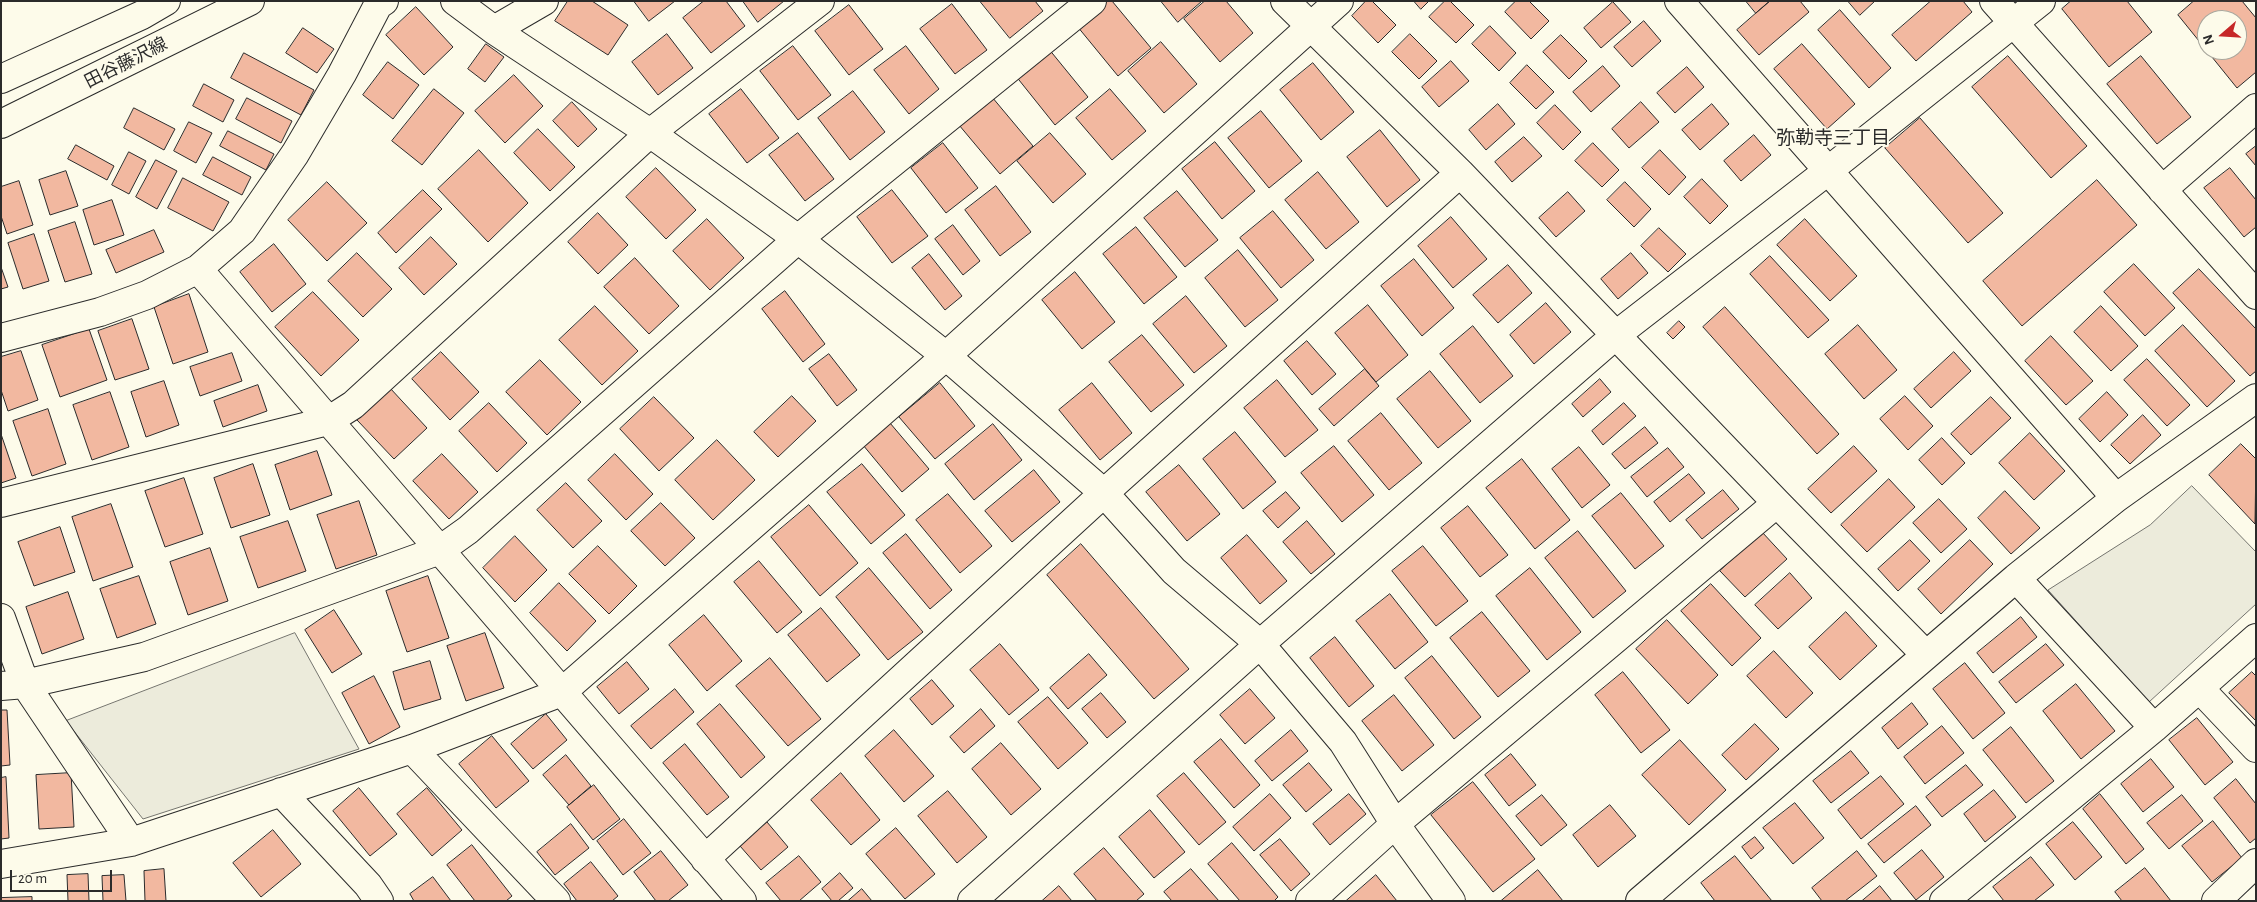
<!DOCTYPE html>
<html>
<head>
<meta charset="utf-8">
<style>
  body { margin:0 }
  #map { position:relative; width:2257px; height:902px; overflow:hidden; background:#fdfbea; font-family:"Alegreya Sans",sans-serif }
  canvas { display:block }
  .frame { position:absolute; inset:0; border:2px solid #2b2b2b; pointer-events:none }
  .north { position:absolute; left:2197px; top:10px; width:50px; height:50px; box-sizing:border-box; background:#fdfbea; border:1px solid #a9a89e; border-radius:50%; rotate:251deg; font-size:14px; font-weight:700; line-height:20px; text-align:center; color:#2b2b2b }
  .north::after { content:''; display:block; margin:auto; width:18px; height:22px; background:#c62828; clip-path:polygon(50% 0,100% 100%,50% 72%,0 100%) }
  .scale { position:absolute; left:10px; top:870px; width:102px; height:22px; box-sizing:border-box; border:2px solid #2b2b2b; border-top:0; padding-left:6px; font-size:15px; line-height:18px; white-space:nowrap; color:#2b2b2b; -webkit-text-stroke:4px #fdfbea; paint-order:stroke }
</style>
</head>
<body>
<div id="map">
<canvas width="2257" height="902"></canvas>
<div class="frame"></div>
<div class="north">N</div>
<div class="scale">20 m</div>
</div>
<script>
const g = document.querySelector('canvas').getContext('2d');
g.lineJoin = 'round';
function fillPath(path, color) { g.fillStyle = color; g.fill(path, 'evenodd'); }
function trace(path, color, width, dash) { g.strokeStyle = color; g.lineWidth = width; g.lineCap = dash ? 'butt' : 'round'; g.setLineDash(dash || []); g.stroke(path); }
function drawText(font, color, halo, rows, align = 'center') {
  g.font = font + ' "Alegreya Sans","Noto Sans JP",sans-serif'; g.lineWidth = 4; g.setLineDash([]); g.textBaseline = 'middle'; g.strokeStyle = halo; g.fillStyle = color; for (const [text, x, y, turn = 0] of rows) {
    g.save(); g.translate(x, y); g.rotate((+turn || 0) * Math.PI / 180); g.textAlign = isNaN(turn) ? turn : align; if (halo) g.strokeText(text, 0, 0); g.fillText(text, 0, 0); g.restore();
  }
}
const green = new Path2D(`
  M2192 486 2256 552V604L2149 702 2048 590 2150 525Z
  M295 633 359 749 143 819 66 721Z`);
fillPath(green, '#ecebdb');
trace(green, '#74746e', 1);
const building = new Path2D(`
  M568 1H592L628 25 608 55 555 21Z
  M634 1H675L649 21Z
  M704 1H726L745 26 711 53 683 18Z
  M743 1H784L758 22Z
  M980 1H1035L1043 11 1010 38Z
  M1107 1H1112L1151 48 1118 76 1077 26Z
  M1161 1H1202L1178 22Z
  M1205 1H1226L1253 33 1220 62 1184 19Z
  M1366 1H1372L1396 25 1378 43 1352 16Z
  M1414 1H1429L1421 9Z
  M1445 1H1450L1474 25 1456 43 1429 17Z
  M1516 1H1529L1549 21 1531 39 1505 12Z
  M1746 1H1770L1756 13Z
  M1770 1H1800L1809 12 1759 55 1737 30Z
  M1848 1H1875L1860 15Z
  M1931 1H1963L1972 12 1916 61 1892 35Z
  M2071 1H2127L2152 32 2109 67 2062 9Z
  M2194 1H2242L2256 18V72L2237 88 2178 15ZM2207 20H2237V50H2207Z
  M1613 2 1631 22 1601 48 1584 28Z
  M952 4 987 50 955 74 920 29Z
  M849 5 883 49 849 75 815 31Z
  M416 7 453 47 424 75 386 35Z
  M1840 10 1891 68 1869 88 1818 30Z
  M1644 21 1661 41 1632 67 1614 47Z
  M1490 26 1516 53 1499 71 1472 44Z
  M303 28 334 49 317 73 286 53Z
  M667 34 693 68 658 95 632 62Z
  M1410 34 1437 61 1419 79 1392 52Z
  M1561 35 1587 61 1569 79 1543 52Z
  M1161 42 1197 84 1164 113 1128 71Z
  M486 44 504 57 485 82 468 69Z
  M1802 44 1855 104 1827 129 1774 69Z
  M793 46 831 95 798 120 760 71Z
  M906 46 939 89 909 114 874 70Z
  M1048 48 1088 97 1055 125 1015 75Z
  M244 53 314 90 301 115 231 78Z
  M2008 56 2087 146 2051 178 1972 87Z
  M2141 56 2191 117 2157 144 2107 84Z
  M1451 61 1469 81 1439 107 1422 87Z
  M388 62 419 85 393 119 363 95Z
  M1313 63 1354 112 1321 140 1280 90Z
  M1527 65 1554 92 1536 109 1510 83Z
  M1603 66 1620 86 1591 112 1573 92Z
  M1687 67 1704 87 1675 113 1657 93Z
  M514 75 543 106 505 143 475 111Z
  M204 84 234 100 223 122 193 106Z
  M434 89 464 113 422 165 392 141Z
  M741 89 779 138 747 163 709 114Z
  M1110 89 1146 131 1112 160 1076 118Z
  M853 91 885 132 850 160 818 118Z
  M992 97 1033 146 1000 174 959 125Z
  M247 98 292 121 281 143 236 119Z
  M572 102 597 129 578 147 553 121Z
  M1641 102 1659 122 1629 148 1612 129Z
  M1498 104 1515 124 1486 150 1469 130Z
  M1712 104 1729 124 1700 150 1682 130Z
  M1555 105 1581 132 1563 150 1537 123Z
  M134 108 175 129 164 150 124 128Z
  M1261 111 1302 161 1269 188 1228 138Z
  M1920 118 2003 213 1968 243 1885 148Z
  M189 122 212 133 196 163 174 151Z
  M538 129 575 167 550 191 514 153Z
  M1380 130 1420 180 1387 207 1347 157Z
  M228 131 274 154 266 170 220 146Z
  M798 133 834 179 805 201 769 155Z
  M1050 133 1086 174 1053 203 1017 161Z
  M1754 135 1771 155 1741 181 1724 161Z
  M1524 137 1542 156 1512 182 1495 162Z
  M1215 142 1255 191 1222 219 1182 169Z
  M943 143 978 188 946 213 911 168Z
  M1593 143 1619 170 1602 187 1575 161Z
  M76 145 114 166 107 180 68 159Z
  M2256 146V166L2246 154Z
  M479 150 528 203 488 242 438 189Z
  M1660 150 1686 177 1669 195 1642 168Z
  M129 152 146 161 129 194 112 185Z
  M213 157 251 177 242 195 203 175Z
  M156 160 177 171 157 209 136 197Z
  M656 168 696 210 666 239 626 197Z
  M2230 168 2256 200V227L2244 237 2204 188Z
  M66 171 78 206 50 215 39 180Z
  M1318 172 1359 222 1326 249 1285 200Z
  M183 178 229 202 213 231 168 208Z
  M1702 179 1728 206 1710 224 1684 197Z
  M2097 180 2137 225 2022 326 1983 281Z
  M19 181 33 225 7 234 1 216V187Z
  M327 182 367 223 327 261 288 220Z
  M1625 182 1651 209 1634 227 1607 200Z
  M996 186 1031 232 1000 256 965 210Z
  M423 190 442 209 396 253 378 233Z
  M892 190 928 236 892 263 857 217Z
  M1177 191 1218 240 1185 267 1144 218Z
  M1568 192 1585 211 1556 237 1539 218Z
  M112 200 124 235 94 245 83 210Z
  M1273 211 1314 260 1281 288 1240 238Z
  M598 213 628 245 598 274 568 242Z
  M1451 217 1487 259 1453 288 1418 246Z
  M707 219 744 258 710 290 673 251Z
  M1805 219 1857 276 1830 301 1777 245Z
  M75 222 92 274 65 282 48 231Z
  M953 225 980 261 963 275 935 239Z
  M1136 227 1177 277 1144 304 1103 254Z
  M1659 228 1686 254 1668 272 1641 246Z
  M154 230 164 252 116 273 106 250Z
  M34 234 49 281 23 289 8 243Z
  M431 237 457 264 424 295 399 268Z
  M274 244 306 284 272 312 240 272Z
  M1238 250 1278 300 1245 327 1205 278Z
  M357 253 392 289 363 317 328 281Z
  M1631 253 1648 273 1618 299 1601 279Z
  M929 254 962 296 945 310 912 268Z
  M1770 256 1829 320 1808 338 1750 274Z
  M635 258 679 306 649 334 604 287Z
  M1414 259 1454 308 1422 336 1381 286Z
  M2134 264 2175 308 2145 336 2104 292Z
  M1508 265 1532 293 1498 323 1473 295Z
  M1 267 8 287 1 289Z
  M2199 269 2256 329V371L2250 376 2173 293Z
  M1075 272 1115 322 1082 349 1042 300Z
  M785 291 825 344 803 362 762 309Z
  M313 292 359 340 321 376 275 327Z
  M189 294 208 352 173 364 154 307Z
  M1186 296 1227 346 1194 373 1153 324Z
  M1546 303 1571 332 1534 364 1510 335Z
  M1368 305 1408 355 1376 382 1335 333Z
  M595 306 638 351 602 385 559 340Z
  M2101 306 2138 346 2111 371 2074 332Z
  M1725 307 1839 434 1817 454 1703 327Z
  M132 319 149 369 115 380 98 331Z
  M1679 321 1685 327 1673 339 1667 333Z
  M1858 325 1897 370 1864 399 1825 354Z
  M2183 325 2235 381 2207 407 2155 351Z
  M1473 326 1513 376 1480 403 1440 354Z
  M89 329 107 380 60 397 42 345Z
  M1142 335 1184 385 1151 412 1109 362Z
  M2051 336 2093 381 2066 405 2025 361Z
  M1307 341 1336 374 1312 395 1284 361Z
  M21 351 38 400 8 411 1 390V357Z
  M441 352 479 392 450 420 412 379Z
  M1954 352 1971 371 1931 408 1914 389Z
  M232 353 242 381 200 396 190 367Z
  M829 354 857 390 837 406 809 369Z
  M2147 359 2190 405 2167 426 2124 380Z
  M540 360 581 402 547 435 506 392Z
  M1365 369 1379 386 1334 426 1319 409Z
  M1430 371 1471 421 1438 448 1397 399Z
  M1600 379 1611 392 1583 417 1572 404Z
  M1277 380 1318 430 1285 457 1244 408Z
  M164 381 179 425 146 437 131 392Z
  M940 383 975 426 935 459 899 417Z
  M1092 383 1132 433 1100 460 1059 410Z
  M258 385 267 411 223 427 214 401Z
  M390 388 427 428 394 459 357 420Z
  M110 392 129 447 92 460 73 405Z
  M2107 392 2128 415 2100 442 2079 419Z
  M792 396 816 421 778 457 754 432Z
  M1905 396 1933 426 1908 450 1880 419Z
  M654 397 694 438 659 471 620 429Z
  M1991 397 2011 418 1971 455 1951 434Z
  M489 403 527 443 497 472 459 431Z
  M1624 403 1636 416 1603 445 1592 431Z
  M48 409 66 464 32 476 13 421Z
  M1381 413 1422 463 1389 490 1348 441Z
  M2143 415 2161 435 2130 464 2111 445Z
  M890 423 929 469 902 492 863 445Z
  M993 424 1022 460 974 500 945 464Z
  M1645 427 1658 443 1625 469 1612 454Z
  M1235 432 1276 482 1243 509 1203 459Z
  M2030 433 2065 471 2034 500 1999 463Z
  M1 434 16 478 1 483Z
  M1942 438 1965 463 1942 485 1919 460Z
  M717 440 755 480 713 520 675 480Z
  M2241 444 2256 459 2255 524 2209 475Z
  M1334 446 1374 495 1342 522 1301 473Z
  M1854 446 1877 471 1831 513 1808 489Z
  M1579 447 1610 485 1582 508 1552 469Z
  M1668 448 1684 467 1647 497 1631 477Z
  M317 451 332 495 290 510 275 465Z
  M442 454 478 492 449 519 413 481Z
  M615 454 653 494 626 520 588 480Z
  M1522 459 1570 520 1535 549 1486 488Z
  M253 464 270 515 231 528 214 478Z
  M862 464 905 515 871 544 827 492Z
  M1179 465 1220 514 1187 541 1146 492Z
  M1034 470 1060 502 1012 542 985 511Z
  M1689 474 1705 493 1670 522 1654 502Z
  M184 478 203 534 165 547 145 491Z
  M1889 479 1915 507 1867 552 1841 525Z
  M566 483 602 521 573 548 537 510Z
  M1723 490 1739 509 1702 539 1686 520Z
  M2005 491 2040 528 2011 554 1978 518Z
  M1286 492 1300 508 1278 528 1263 511Z
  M1621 493 1664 546 1635 569 1592 516Z
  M948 494 992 546 960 573 916 520Z
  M1939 499 1967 529 1941 553 1913 523Z
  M359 501 377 555 336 569 317 515Z
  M661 503 695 538 665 566 631 531Z
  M111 504 133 567 93 581 72 517Z
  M809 505 858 563 820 596 771 537Z
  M1468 506 1508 555 1480 577 1441 528Z
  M288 521 306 571 258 588 240 537Z
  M1307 521 1335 554 1311 574 1283 542Z
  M60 527 75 572 34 586 18 542Z
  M1578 531 1626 591 1593 618 1545 558Z
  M1762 532 1787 559 1745 597 1720 571Z
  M906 534 952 590 930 609 883 553Z
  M1247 535 1287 581 1260 604 1221 558Z
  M515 536 547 570 515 602 483 568Z
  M1910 540 1930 561 1898 591 1878 569Z
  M1970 540 1993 564 1941 614 1918 589Z
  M1081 544 1189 669 1154 699 1047 575Z
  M598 546 637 586 609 614 569 574Z
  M1423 546 1468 601 1436 626 1392 571Z
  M210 548 228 601 188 615 170 562Z
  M759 561 802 612 777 633 734 582Z
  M869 568 923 632 888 660 836 597Z
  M1530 568 1581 632 1547 660 1496 596Z
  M1790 573 1812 598 1778 629 1755 605Z
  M139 576 156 624 117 638 100 589Z
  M428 576 449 638 407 652 386 591Z
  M559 583 596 621 567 651 530 613Z
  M1711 584 1761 638 1732 666 1681 611Z
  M68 592 84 639 42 654 26 607Z
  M1390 594 1428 642 1395 669 1356 621Z
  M821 608 860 655 827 682 788 635Z
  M334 610 362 654 332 673 305 630Z
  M1482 612 1530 671 1498 697 1450 638Z
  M1846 612 1877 646 1840 680 1809 647Z
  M704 615 742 661 707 691 669 645Z
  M2021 617 2037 637 1993 673 1977 653Z
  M1667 620 1718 675 1688 704 1636 649Z
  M485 633 504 688 466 701 447 646Z
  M1335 637 1374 686 1349 707 1310 658Z
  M1000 644 1039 690 1009 715 970 670Z
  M2046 644 2064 665 2016 703 1999 682Z
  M1774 651 1813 693 1786 718 1747 676Z
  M1089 654 1107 675 1068 709 1050 688Z
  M1432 656 1481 717 1454 739 1405 678Z
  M770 658 821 719 788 746 736 686Z
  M430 661 441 699 404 710 393 672Z
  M627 662 649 689 619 714 597 687Z
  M1965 663 2005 713 1973 739 1933 689Z
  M1623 672 1670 730 1641 753 1595 695Z
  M2252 672 2256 676V721L2229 693Z
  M374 676 400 727 369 744 342 693Z
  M932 680 954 706 932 725 910 699Z
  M2076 684 2115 731 2081 759 2043 711Z
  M675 689 694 712 651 749 631 726Z
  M1250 689 1275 718 1245 744 1220 715Z
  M1101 693 1126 722 1107 738 1082 709Z
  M1394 695 1434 745 1402 771 1362 721Z
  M1048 697 1088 743 1058 769 1018 722Z
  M1912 703 1928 724 1898 749 1882 728Z
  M720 704 765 757 741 778 697 724Z
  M981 709 995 726 964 753 950 737Z
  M1 710H7L10 765 1 766Z
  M546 714 567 740 533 769 511 744Z
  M2197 718 2233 762 2205 785 2169 740Z
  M1755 724 1779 749 1746 780 1722 755Z
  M1942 726 1964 753 1925 784 1904 757Z
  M2011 727 2054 781 2026 803 1983 750Z
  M894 730 934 776 904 802 865 756Z
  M1291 730 1308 751 1272 781 1255 761Z
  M492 736 529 781 496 808 459 764Z
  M1221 739 1260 785 1234 808 1194 762Z
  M1680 740 1726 790 1689 825 1642 775Z
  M1001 743 1041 789 1011 815 972 769Z
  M685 744 729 797 707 815 663 763Z
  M1851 751 1869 773 1831 803 1813 781Z
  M1511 754 1536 785 1509 806 1485 775Z
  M566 755 591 786 569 805 543 775Z
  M2151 759 2174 787 2143 812 2121 784Z
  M1309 763 1332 790 1306 812 1283 785Z
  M1966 765 1983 785 1942 817 1926 797Z
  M71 773 74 827 39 829 36 775Z
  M841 773 880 820 851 845 811 800Z
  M1184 773 1226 822 1199 845 1157 796Z
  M1881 776 1904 804 1861 839 1838 810Z
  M6 777 9 838 1 839V778Z
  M2236 779 2256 804V838L2250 843 2214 798Z
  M1473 782 1535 859 1493 892 1431 815Z
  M594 785 620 819 593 840 567 807Z
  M359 788 397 834 370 856 333 811Z
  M427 788 462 830 432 856 397 814Z
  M1994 790 2016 817 1985 842 1964 814Z
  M948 791 987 837 957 863 918 816Z
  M1270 794 1291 818 1254 851 1233 827Z
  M1349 794 1366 814 1330 845 1313 824Z
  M2100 794 2144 849 2126 864 2083 809Z
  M1542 795 1567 825 1541 846 1516 816Z
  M2182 795 2203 821 2169 849 2147 823Z
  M1795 803 1824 838 1793 864 1763 828Z
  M1610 805 1636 836 1598 867 1573 835Z
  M1916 806 1931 825 1884 863 1868 844Z
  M1150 810 1185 852 1154 878 1119 837Z
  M624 819 651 853 623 875 597 841Z
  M2213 821 2242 858 2212 882 2182 846Z
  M767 822 788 847 761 870 740 846Z
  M2073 822 2102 857 2075 880 2046 844Z
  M571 824 589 848 555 875 537 852Z
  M896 828 935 874 905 899 866 854Z
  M273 830 301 864 261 897 233 863Z
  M1755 837 1764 848 1751 859 1742 847Z
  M1280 839 1310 874 1291 891 1260 855Z
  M1232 843 1278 897 1274 901H1240L1208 864Z
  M472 845 512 896 506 901H475L447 865Z
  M1104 848 1144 894 1136 901H1097L1074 874Z
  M1922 850 1944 877 1916 900 1894 873Z
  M661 851 688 885 668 901H656L634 872Z
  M1857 851 1877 876 1845 901H1822L1812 888Z
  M799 856 821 882 799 901H781L766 883Z
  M1735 856 1772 901H1715L1701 883Z
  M2031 857 2054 885 2034 901H2004L1993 887Z
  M591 862 618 896 612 901H577L564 884Z
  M2145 868 2171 901H2122L2115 892Z
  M164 869 166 901H145L144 871Z
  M1191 869 1219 901H1172L1164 892Z
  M1538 870 1563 901H1501Z
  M840 873 853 888 838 901H832L822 889Z
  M88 874 89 901H68L67 875Z
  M124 875 126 901H103L102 876Z
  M1376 875 1397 901H1346Z
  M433 877 451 901H414L410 894Z
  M1059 886 1072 901H1042Z
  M1880 886 1892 901H1862Z
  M862 889 872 901H848Z
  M32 897V901H1V898Z`);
fillPath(building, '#f2b8a0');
trace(building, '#2b2b2b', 1);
const minor = new Path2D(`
  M455 1 494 30 650 133 798 239 946 356 1104 493 1174 571 1260 644 1343 742 1395 824 1451 901
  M1285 1 1460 173 1777 503 1926 655
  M1679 1 2116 498
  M1994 1 2256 295
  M494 30 544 1
  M2162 190 2256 108
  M198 269 742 901
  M1 338 100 312 147 295 198 269 242 231 295 154 342 74 378 5 384 1
  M1 503 328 421 353 405 650 133 820 1
  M2016 578 2154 728
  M1 618 25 684 131 842
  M1 686 25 684 144 657 440 550 468 530 798 239 1092 1
  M2200 689 2256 748
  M412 749 556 901
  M281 792 368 885 379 901
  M705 859 1104 493 1460 173
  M1 864 131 842 412 749 562 692 946 356 1339 1
  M972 901 1260 644 1616 335 1829 170 2041 1
  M1310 901 1395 824 1777 503
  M1640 901 2016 578 2116 498 2256 398
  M1944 901 2154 728 2256 638
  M2216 901 2256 863`);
const major = new Path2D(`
  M1 79 142 15 166 1
  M1 124 250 1`);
trace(minor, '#2b2b2b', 30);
trace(major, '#2b2b2b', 30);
trace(minor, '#fdfbea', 28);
trace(major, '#fdfbea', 28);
drawText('18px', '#2b2b2b', '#fdfbea', [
  ["田谷藤沢線",126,63,-27]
]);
drawText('19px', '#2b2b2b', '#fdfbea', [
  ["弥勒寺三丁目",1833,138]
]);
</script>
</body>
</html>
